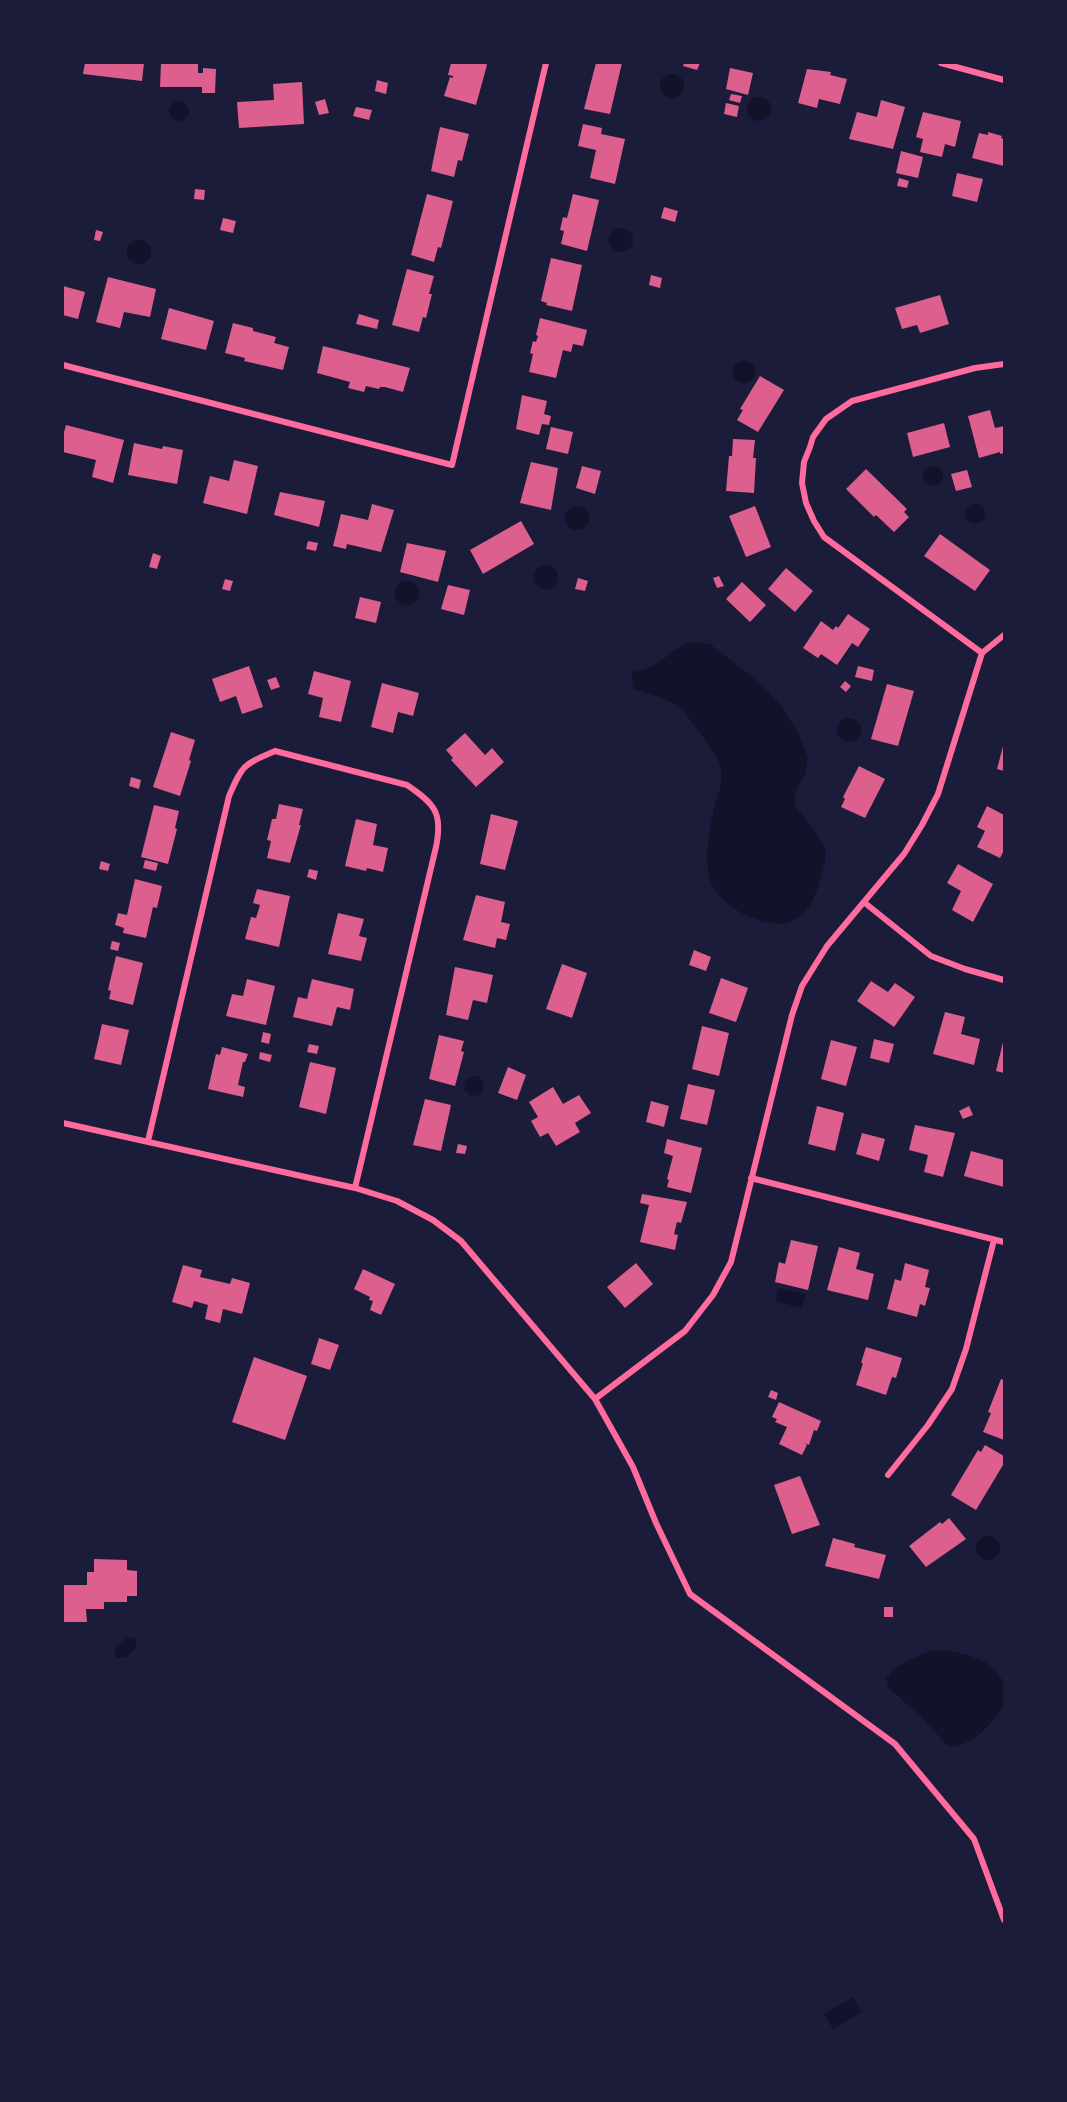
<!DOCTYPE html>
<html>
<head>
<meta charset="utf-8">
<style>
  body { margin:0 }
  #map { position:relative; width:1067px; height:2102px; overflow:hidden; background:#1b1b3a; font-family:"Space Grotesk",sans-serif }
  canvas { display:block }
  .frame { position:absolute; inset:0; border:64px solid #1b1b3a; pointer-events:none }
</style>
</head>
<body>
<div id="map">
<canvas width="1067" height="2102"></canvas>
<div class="frame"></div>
</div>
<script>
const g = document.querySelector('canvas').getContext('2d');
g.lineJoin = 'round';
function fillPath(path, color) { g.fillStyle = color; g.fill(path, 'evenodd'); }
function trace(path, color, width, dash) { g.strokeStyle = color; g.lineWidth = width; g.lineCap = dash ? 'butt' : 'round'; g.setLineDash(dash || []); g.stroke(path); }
fillPath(new Path2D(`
  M660 86a12 12 0 1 1 24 0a12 12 0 1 1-24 0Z
  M747 109a12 12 0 1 1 24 0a12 12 0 1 1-24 0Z
  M169 111a10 10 0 1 1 20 0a10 10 0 1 1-20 0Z
  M609 240a12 12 0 1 1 24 0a12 12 0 1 1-24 0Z
  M127 252a12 12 0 1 1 24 0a12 12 0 1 1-24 0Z
  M733 372a11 11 0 1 1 22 0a11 11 0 1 1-22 0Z
  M923 476a10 10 0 1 1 20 0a10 10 0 1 1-20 0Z
  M965 514a10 10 0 1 1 20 0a10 10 0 1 1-20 0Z
  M565 518a12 12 0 1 1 24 0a12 12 0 1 1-24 0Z
  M534 577a12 12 0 1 1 24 0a12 12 0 1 1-24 0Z
  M395 593a12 12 0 1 1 24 0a12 12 0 1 1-24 0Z
  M692 642 710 644 761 684 781 705 798 733 808 757 805 776 797 787 794 804C801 814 824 841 825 849 827 860 823 870 820 880 809 920 789 933 750 917 734 911 713 894 709 876 705 858 709 831 713 813 716 798 724 783 721 768 719 758 710 748 705 740 698 731 691 720 683 711 670 698 649 694 633 689L632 672C662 669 666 650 692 642Z
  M837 730a12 12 0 1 1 24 0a12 12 0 1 1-24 0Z
  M464 1086a10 10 0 1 1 20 0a10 10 0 1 1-20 0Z
  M779 1288 806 1294 802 1308 775 1301Z
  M976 1548a12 12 0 1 1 24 0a12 12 0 1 1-24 0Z
  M127 1637 135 1638 137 1647 126 1657 117 1658 115 1654V1648Z
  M933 1650C958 1651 1004 1659 1004 1691 1004 1699 1004 1703 1001 1710 988 1728 972 1745 949 1747L919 1715 889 1688 886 1678C899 1663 915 1657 933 1650Z
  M853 1998 862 2012 833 2029 824 2014Z`), '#12122b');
fillPath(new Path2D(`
  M85 63H144L142 81 83 74Z
  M161 63H198V73H203V68L216 69 215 93H202V87H160Z
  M451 63H485L487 65 476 105 444 96 450 77 453 78V76L448 75Z
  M596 63H622L610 114 584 109Z
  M684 63H700L697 70 683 66Z
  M730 68 753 73 748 95 726 89Z
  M807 69 831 72 830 75 847 79 840 104 819 99 817 108 798 103Z
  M377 80 388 83 386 94 375 91Z
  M302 82 304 124 239 128 237 102 274 100 273 84Z
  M731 94 742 96 740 103 729 100Z
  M325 99 329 113 319 115 315 102Z
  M881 100 905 107 893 149 849 139 857 112 877 117Z
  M726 103 739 106 737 117 724 114Z
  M356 107 372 110 369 120 353 116Z
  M923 112 961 121 955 147 945 144 942 157 920 152 923 139 916 137Z
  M583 124 602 128 601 134 625 139 615 184 590 178 596 150 578 146Z
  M440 127 469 134 462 161 458 160 454 177 431 171Z
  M988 132 1002 136 1001 138 1004 139V166L972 158 979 133 988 135Z
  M901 151 923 157 918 178 896 173Z
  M957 173 983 179 977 202 952 196Z
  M899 178 909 181 907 188 897 186Z
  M195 189 205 190 204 200 194 199Z
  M427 194 453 201 441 248 438 247 434 262 411 255Z
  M573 194 599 200 587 251 561 244 564 231 560 230 563 217 567 218Z
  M664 207 678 211 675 222 661 218Z
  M223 218 236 221 233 233 220 230Z
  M96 230 103 232 100 241 94 240Z
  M551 258 582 265 572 311 546 305 547 303 541 301Z
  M407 269 434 276 429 294H432L426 318 423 317 419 332 392 325Z
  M651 275 662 278 660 288 649 285Z
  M108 277 156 289 150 317 124 312 120 328 96 322Z
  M63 286 85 292 78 319 63 315Z
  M940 295 949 324 920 333 917 325 902 329 895 308Z
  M169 308 214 321 206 350 161 339Z
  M359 314 379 320 377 329 356 324Z
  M540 318 587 330 583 346 573 344 571 352 563 350 556 378 529 372 533 354 530 353 533 341 536 342 538 336 536 335Z
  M233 323 253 328V331L276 337 274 343 289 347 283 370 244 361 245 358 225 353Z
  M323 346 410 368 403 392 385 387H380L379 389 366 386 364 392 348 388 350 382 317 373Z
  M760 376 784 390 758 432 737 420 743 410 740 409Z
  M522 395 547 401 544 414 551 416 549 425 542 424 539 435 516 429Z
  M990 410 995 428 1004 426V453L1000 454V452L979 458 968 416Z
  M944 423 950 447 913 457 907 433Z
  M66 425 124 440 113 483 92 477 96 460 63 452V436Z
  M551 427 573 432 568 454 546 449Z
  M733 439 755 440 753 458H756L754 493 726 491 729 456H732Z
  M134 443 162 449 163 446 183 450 177 484 128 475Z
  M234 460 258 466 247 514 203 503 210 476 229 481Z
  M531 462 558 468 551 510 520 503Z
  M582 466 601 471 595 494 576 488Z
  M866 469 907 509 904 512 909 517 894 532 876 515 874 517 846 489Z
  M967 470 972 487 956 491 951 474Z
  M280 492 325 501 319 527 274 515Z
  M372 504 394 510 381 552 347 544 346 549 333 546 341 514 368 520Z
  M755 506 771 547 746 557 729 516Z
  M521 521 534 544 483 574 470 550Z
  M940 534 990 570 975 591 924 556Z
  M308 541 318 543 316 551 306 549Z
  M407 543 446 551 438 582 400 572Z
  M153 553 161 556 157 569 149 567Z
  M786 568 813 591 795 612 768 589Z
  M719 576 724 586 717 588 713 578Z
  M578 578 588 581 585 591 575 589Z
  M225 579 233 581 230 591 222 589Z
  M742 582 766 605 750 622 726 599Z
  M448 585 470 590 464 615 441 609Z
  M360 597 381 602 376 623 355 618Z
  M848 614 870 629 858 647 852 643 837 665 821 654 818 658 803 648 821 621 833 630 836 626 838 628Z
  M249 666 263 707 242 714 236 696 220 702 212 679Z
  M858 666 874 670 872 681 855 677Z
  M314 671 351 681 341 722 319 717 323 698 308 694Z
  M276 677 280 687 271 690 267 680Z
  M845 681 851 686 846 692 840 687Z
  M382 683 419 693 413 716 398 712 393 733 371 727Z
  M887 684 914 691 898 746 871 739Z
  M171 732 195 740 189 760 191 761 180 796 153 787Z
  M465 733 485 755 492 748 504 762 476 787 451 760 453 758 446 750Z
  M1003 746H1004V771L997 769Z
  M859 766 885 779 865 818 841 807 845 799 843 797Z
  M131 777 141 780 139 789 129 786Z
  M279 804 303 809 299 825H301L290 863 267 858 271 841 267 840 272 819H276Z
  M154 805 179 811 175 828 177 829 168 864 141 857Z
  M987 806 1004 815V850L1000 858 977 847 985 831 977 827Z
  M491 814 518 821 505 870 480 864Z
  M356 819 377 824 373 845 388 848 383 872 367 868 366 871 345 866Z
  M145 860 158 863 156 871 143 868Z
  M101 861 110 864 108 871 99 869Z
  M958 864 993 884 973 922 952 910 961 891 947 883Z
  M309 869 318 871 316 880 307 877Z
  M135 879 162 886 157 908 153 907 146 938 123 933 124 928 115 925 118 913 127 915Z
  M257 889 290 896 279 947 245 939 251 917 256 918 260 905 253 903Z
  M476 895 505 902 501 922 510 924 506 940 497 938 495 948 463 940Z
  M338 913 364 919 359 936 367 938 361 961 328 954Z
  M112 941 120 943 118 951 110 949Z
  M694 950 711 957 706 971 689 965Z
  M116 956 143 963 133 1005 109 999 111 991 108 990Z
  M562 964 587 973 572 1018 546 1009Z
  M455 967 493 975 487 1003 473 1000 468 1020 446 1015Z
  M721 978 748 988 736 1022 709 1013Z
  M247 979 275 986 266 1025 226 1016 232 994 243 996Z
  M312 979 354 989 350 1010 337 1007 332 1026 293 1017 298 997 307 999Z
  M871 981 888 992 895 983 915 997 894 1027 857 1001Z
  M945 1012 965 1017 961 1034 980 1039 974 1065 933 1054Z
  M102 1024 129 1030 121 1065 94 1059Z
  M702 1026 729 1033 719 1076 692 1069Z
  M263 1032 271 1034 269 1044 261 1042Z
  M439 1035 464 1041 461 1051 464 1052 455 1086 429 1079Z
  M874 1039 894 1044 889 1063 870 1058Z
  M831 1040 857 1047 846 1086 821 1079Z
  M1003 1042H1004V1073L996 1071Z
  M309 1044 319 1046 317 1054 307 1052Z
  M222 1047 248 1054 245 1062H243L238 1085 245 1087 243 1097 208 1089 216 1054 220 1055Z
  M260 1052 272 1055 270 1062 259 1059Z
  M310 1062 336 1068 326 1114 299 1107Z
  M508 1067 526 1075 517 1100 498 1093Z
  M688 1084 715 1090 707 1125 680 1119Z
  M553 1087 563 1104 579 1095 591 1113 575 1123 580 1132 556 1146 548 1133 540 1137 531 1121 538 1117 529 1102Z
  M425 1099 451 1105 441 1151 413 1145Z
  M651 1101 669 1106 664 1127 646 1122Z
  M817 1106 844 1113 835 1151 808 1144Z
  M969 1106 973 1115 963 1119 959 1111Z
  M915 1125 955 1133 943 1177 924 1172 928 1155 909 1150Z
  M862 1133 885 1139 879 1161 856 1154Z
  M667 1139 702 1148 691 1193 667 1187 669 1180 667 1179 673 1156 664 1153Z
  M458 1144 467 1146 465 1154 456 1153Z
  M971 1151 1004 1160V1187L964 1176Z
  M642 1194 687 1202 681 1223 677 1222 674 1234 678 1235 675 1250 640 1242 649 1205 640 1203Z
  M791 1240 818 1246 808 1290 775 1282 779 1262 785 1264Z
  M839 1247 860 1253 856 1269 874 1274 868 1300 827 1290Z
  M636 1263 653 1284 625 1308 607 1287Z
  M905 1263 929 1270 925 1287 930 1288 925 1306 920 1304 917 1317 887 1309 895 1279 901 1281Z
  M183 1265 202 1270 200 1277 230 1284 232 1278 250 1283 242 1314 223 1309 220 1323 205 1319 208 1305 194 1301 192 1308 172 1302Z
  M363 1269 395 1284 381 1315 370 1310 373 1301 369 1300 370 1297 354 1289Z
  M319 1338 339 1345 330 1370 311 1364Z
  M866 1347 902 1358 896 1378 892 1377 886 1395 856 1385 863 1363H861Z
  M254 1357 307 1376 285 1440 232 1422Z
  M1001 1379 1004 1380V1440L983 1432 991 1413 988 1412Z
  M771 1390 778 1393 776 1400 768 1397Z
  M779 1402 821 1421 817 1431 814 1430 809 1445 804 1443 807 1445 802 1455 779 1444 787 1427 775 1422 777 1419 772 1417Z
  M985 1445 1004 1456V1466L1003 1465 976 1510 951 1495 978 1450 981 1452Z
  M800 1476 820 1525 792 1534 774 1485Z
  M949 1518 966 1539 926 1567 909 1546 940 1522 942 1524Z
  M833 1538 855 1544 854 1547 886 1555 879 1579 825 1566Z
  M94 1559 127 1560V1570L137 1571V1596H127V1602H104V1609H86L87 1622H63V1585H87V1572H94Z
  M884 1607H893V1617H884Z`), '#dd5f8e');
trace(new Path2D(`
  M941 63 1004 80
  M63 365 452 465 546 63
  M982 653 824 537 814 521 806 503 802 483 804 462 810 447 813 437 826 419 852 401 975 368 1004 364
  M865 903 931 956 965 969 1004 980
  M63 1123 355 1188 397 1201 433 1220 461 1241 595 1399 633 1467 656 1523 690 1594 895 1744 974 1839 1004 1920
  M148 1141 229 796C243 764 243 765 275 751L407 785C435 804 443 813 436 847L355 1188
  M751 1178 1004 1242
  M595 1399 685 1331 713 1295 731 1262 792 1015 802 986 827 946 904 854 922 825 938 794 982 653 1004 635
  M888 1475 928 1425 952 1389 966 1349 994 1240`), '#ff6b9d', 6);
</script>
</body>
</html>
